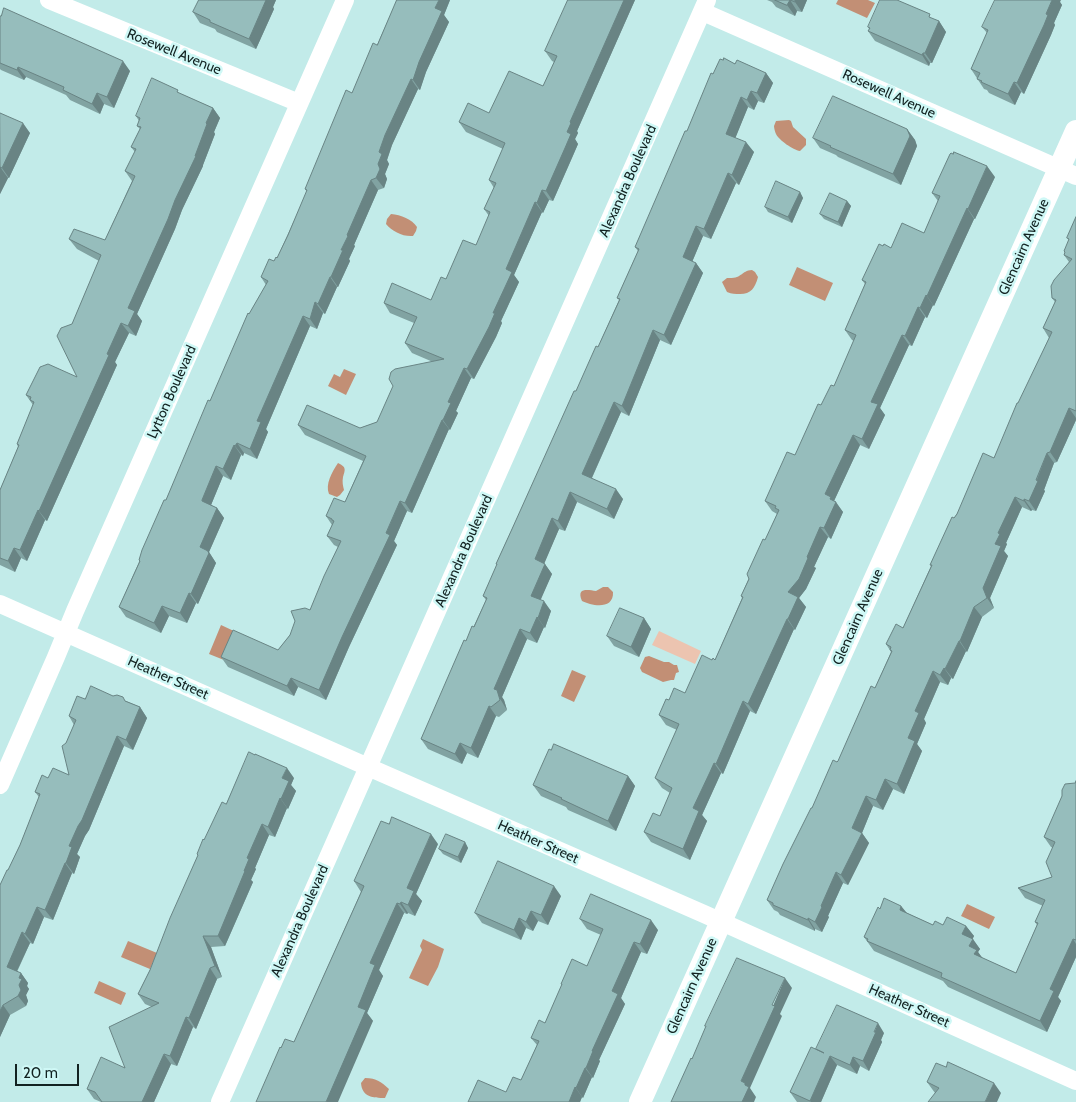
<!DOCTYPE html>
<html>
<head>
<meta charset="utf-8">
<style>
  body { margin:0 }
  #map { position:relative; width:1076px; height:1102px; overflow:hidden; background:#c2ebe9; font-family:Cabin,sans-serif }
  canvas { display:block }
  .scale { position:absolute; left:15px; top:1064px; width:64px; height:22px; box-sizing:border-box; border:2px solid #122221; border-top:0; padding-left:6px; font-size:15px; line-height:18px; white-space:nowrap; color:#122221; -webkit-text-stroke:4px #cff8f6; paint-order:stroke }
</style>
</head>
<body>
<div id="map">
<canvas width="1076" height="1102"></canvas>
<div class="scale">20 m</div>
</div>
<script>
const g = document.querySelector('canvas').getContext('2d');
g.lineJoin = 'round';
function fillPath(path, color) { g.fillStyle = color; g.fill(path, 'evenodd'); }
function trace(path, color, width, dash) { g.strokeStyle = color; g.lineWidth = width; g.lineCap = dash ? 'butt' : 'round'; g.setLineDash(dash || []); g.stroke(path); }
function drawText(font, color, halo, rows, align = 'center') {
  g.font = font + ' Cabin,sans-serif'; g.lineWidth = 5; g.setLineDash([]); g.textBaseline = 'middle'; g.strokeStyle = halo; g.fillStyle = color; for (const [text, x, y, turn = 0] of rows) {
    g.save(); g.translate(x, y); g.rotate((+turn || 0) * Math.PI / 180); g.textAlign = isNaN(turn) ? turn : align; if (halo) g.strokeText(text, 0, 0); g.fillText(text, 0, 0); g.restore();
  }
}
fillPath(new Path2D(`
  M659 631 701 651 695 664 652 645Z`), '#ecc4b0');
fillPath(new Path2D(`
  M838 0H868L875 3 867 18 836 4Z
  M789 120 791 121 793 127 806 139V145L800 151C793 150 779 140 776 134 775 132 774 128 774 126L776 121Z
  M391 214C401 215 412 219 417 227L416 231 413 236C403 237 392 231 386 224L387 219Z
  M797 267 833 283 825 301 789 285Z
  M752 270 755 272 758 277C755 288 751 294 740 294 735 294 732 294 727 292L722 282 727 278C743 279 740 271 752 270Z
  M344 369 356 374 346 395 328 386 334 374 340 377Z
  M338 463C347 467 345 470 343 477 342 482 343 486 344 490L340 495 337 497 329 494C325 484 332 472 338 463Z
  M603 587H608L613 592C614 610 592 606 582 601 576 587 588 590 596 591Z
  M221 625 236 632 224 660 209 654Z
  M649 656 664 662H669L674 665H677L679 672 676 673 674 680H671L663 682 642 672 640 668 645 657Z
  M572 670 586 676 574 702 561 696Z
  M967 904 995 917 989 929 961 916Z
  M423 939 444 949 438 967 428 986 409 978 422 950 420 946Z
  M128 941 157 953 150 969 121 957Z
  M99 981 126 993 121 1005 94 993Z
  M365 1078C377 1078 381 1082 389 1089L385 1098C373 1098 362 1097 361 1083Z`), '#c28f75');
trace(new Path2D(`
  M49 0 299 103
  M703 12 1076 176
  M0 604 368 767 704 914 1076 1081
  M0 785 56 657 75 611 345 0
  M220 1102 707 0`), '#fff', 18);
trace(new Path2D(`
  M640 1102 1076 131`), '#fff', 22);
fillPath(new Path2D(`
  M199 0H276L273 7 274 9 256 49 217 32 215 29 200 23 193 12Z
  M397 0H450L444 15 449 22 426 72 420 90 418 89 392 145 387 160 389 164 385 174 387 179 384 188 378 190 354 245 355 246 349 259 350 261 338 287H337L325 314 323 313 317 329 310 326 266 429 268 432 257 459 244 453 243 456 241 455 231 480 223 476 211 505 217 508 224 518 209 552 216 563 198 604 196 603 187 623 169 616 161 633 126 617 119 607 139 562V560L249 314 266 285 261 277 274 261 277 258 307 192 305 189 377 45Z
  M568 0H635L577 131 578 133 575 139 578 144 572 158 553 201 549 200 543 213 542 212 514 275 519 282 501 321 502 323 496 337 474 379 471 378 456 411 458 413 450 430 449 429 412 513 407 511 394 541 397 545 349 647 326 700 298 687 294 696 228 667 221 657 278 650 310 610 338 547 334 545 327 536 332 525 326 516 345 502 363 461 305 435 298 425 360 428 377 422 433 362 412 353 405 343 414 323 390 313 384 303 431 300 446 279 476 245 489 216 484 209 494 188 489 180 503 149 466 132 459 122 489 113 543 86 554 62 552 61 545 51Z
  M767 0H807L802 12 797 11 795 16 776 7 772 2Z
  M1060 2 1062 5 1054 23 1055 25 1051 35 1024 94 1021 92 1015 105 989 93 987 90 984 89 971 69 987 33 982 27Z
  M0 16 130 71 114 108 104 104 100 114 70 100 66 95 26 77 24 80 1 70 0 69Z
  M933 19 939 21 946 32 932 63H930L929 66 875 41 868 31 869 29 868 27Z
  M723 60 766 73 773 83 764 103 758 101 754 110 748 107 735 138 754 152 739 185 736 183 711 239 703 236 692 262 696 263 703 273 671 345 660 340 629 416 621 412 592 478 623 499 614 519 577 502 565 531 559 529 544 563 552 574 540 600 551 611 545 628 544 627 537 643 527 639 502 697 504 700 507 710 499 717 496 716 478 758 467 753 462 764 428 749 421 739 486 600 483 596 497 565 496 564 512 529 576 391 598 347 619 300 617 298 638 251 635 247 713 74Z
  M181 94 213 108 220 118 214 132 215 134 203 165V166L182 210 175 229 137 314 142 321 136 336 129 333 115 362 117 365 47 521 45 520 27 561 21 558 15 572 0 565V490L18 447 17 444 33 405 26 395 77 377 72 324 99 261 77 249 69 239 105 240 132 181 125 171 135 152 131 147 140 129 137 126 139 121 136 116Z
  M0 113 30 133 9 178H8L0 194Z
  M907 129 915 140 917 146 901 185 838 157 836 155 820 148 813 138Z
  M995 177 975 219H974L934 306 933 305 927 318 925 317 912 346 909 345 880 408 885 415 869 449 860 445 834 501 843 512 831 539 828 537 814 567 816 568 806 589 799 598 806 607 795 630 794 629 756 714 750 711 723 774 721 773 717 782 702 815 707 821 690 860 651 842 644 832 660 816 670 793 662 788 655 778 677 730 666 725 659 715 669 700 685 693 712 660H715L742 598 741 596 777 514 772 511 765 501 795 455 821 405 834 386 854 341 852 340 845 330 865 284 862 280 883 246 891 248 924 233 938 201 932 193Z
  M800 192 803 198 792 223 768 212 765 207Z
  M847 201 851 206 842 227 824 219 820 214Z
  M1076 217V420L1057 462 1054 463 1044 490 1045 491 1036 511 1032 510 1031 511 1022 507 1006 543 1007 544 1004 551 1008 556 990 598 994 608 982 617 967 652 966 651 953 679 951 678 948 685 940 682 924 719 926 723 917 744 922 751 904 794 893 789 883 810 873 806 862 833 869 843 848 885 843 883 828 916 829 917 822 932 815 929V931L780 915 778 912 774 910 767 900 812 808 838 761 875 688 891 652 886 644 903 628 931 566 930 565 954 518 994 458 1049 338 1043 328 1055 302 1052 298 1069 262 1064 255 1065 253 1064 251 1069 240 1067 238Z
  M644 618 651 629 639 657 614 646 607 636Z
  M85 699 126 701 140 707 147 718 133 750 124 746 89 830 85 836 77 854 80 857 74 874 72 873 53 920 44 917 33 944 30 943 17 972 21 973 28 983 27 986 29 989 26 995 28 1001 26 1006 10 1015 0 1037V885L8 870 20 845 39 797 35 792 48 778 69 775 66 743 74 725 69 716Z
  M628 776 635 786 616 831 568 810 566 807 541 796 533 785Z
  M294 778 291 785 296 791 288 809 287 808 275 837 269 835 255 868 256 869 251 880 253 882 225 946 211 947 222 977 217 979 196 1029 193 1027 177 1066 171 1064 154 1102H101L94 1099 87 1089 125 1068 152 1007 145 1004 138 994 150 970 198 855 197 854 226 804Z
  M1076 781V957L1058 997 1061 1001 1047 1032 948 987 943 981 874 951 864 937 880 909 901 906 907 913 933 925 966 926 974 936 972 939 980 949 978 952 982 958 1016 973 1037 925 1035 922 1043 906 1025 898 1018 888 1052 877 1053 848 1051 847 1044 837Z
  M465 842 468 848 461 863 443 854 439 849Z
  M438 844 416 894 422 901 415 916 408 913 407 914 404 913 379 970 383 976 367 1013 373 1021 281 1048 294 1042 361 892 354 881Z
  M561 896 548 925 538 921 533 931 526 928 521 940 482 923 475 913Z
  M580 919 658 930 647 954 641 952 621 998 625 1004 599 1060 600 1061 593 1078 592 1077 583 1098 582 1097 580 1102H468L506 1092 521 1080 537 1045 531 1038 545 1023 562 985 561 984 587 966 601 935 587 929Z
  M884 1033 881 1040 882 1042 869 1071 860 1066 857 1074 837 1065 821 1102H797L790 1092 816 1050Z
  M927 1082 1001 1093H935Z`), '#81a3a2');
fillPath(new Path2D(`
  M266 0H276L273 7 274 9 256 49 249 39Z
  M439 0H450L444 15 449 22 426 72 420 90 413 80 435 8Z
  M624 0H635L577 131 578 133 575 139 578 144 553 201 546 191 567 132 570 122Z
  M790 0 797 11 795 16 787 5Z
  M795 0H807L802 12 795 2Z
  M1052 0H1061L1060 2 1062 5 1054 23 1055 25 1051 35 1024 94 1017 83Z
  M939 21 946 32 932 63 925 53Z
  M923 53 930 63 929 66 922 55Z
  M123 61 130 71 114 108 107 97Z
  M18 67 26 77 24 80 17 70Z
  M766 73 773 83 764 103 757 93Z
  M411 79 418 89 392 145 387 160 389 164 385 174 387 179 384 188 376 178 379 152 385 135Z
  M1014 82 1021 92 1015 105 1008 94Z
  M751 91 758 101 754 110 747 100Z
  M97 93 104 104 100 114 92 104Z
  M741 97 748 107 733 144 726 134Z
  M213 108 220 118 214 132 215 134 203 165V166L182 210 175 229 137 314 142 321 136 336 128 326V308L175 200 195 156 206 123Z
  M23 123 30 133 9 178 2 168Z
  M907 129 915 140 917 146 901 185 893 174Z
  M746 142 754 152 739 185 732 175Z
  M987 166 995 177 975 219 968 209Z
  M0 167 8 178 0 194Z
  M728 173 736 183 711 239 704 229Z
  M371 180 378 190 354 245 355 246 349 259 350 261 338 287 331 277 347 235Z
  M542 190 549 200 543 213 537 203Z
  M800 192 803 198 792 223 788 217Z
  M847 201 851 206 842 227 838 222Z
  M535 202 542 212 514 275 519 282 501 321 502 323 496 337 474 379 467 369 493 313 506 269Z
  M967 208 974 219 934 306 927 296Z
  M696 226 703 236 690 267 683 257Z
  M696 263 703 273 671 345 664 335Z
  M330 277 337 287 325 314 318 304Z
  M926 295 933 305 927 318 920 308Z
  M315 302 323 313 317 329 310 319Z
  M918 307 925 317 912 346 905 336Z
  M303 316 310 326 266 429 268 432 257 459 250 449 257 421Z
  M121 323 129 333 115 362 117 365 47 521 39 511 107 354Z
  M653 330 660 340 629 416 622 406Z
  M902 335 909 345 880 408 885 415 869 449 862 439 871 402Z
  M464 368 471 378 456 411 458 413 450 430 443 420 448 402Z
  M614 402 621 412 589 484 582 474Z
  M1069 408 1076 418V420L1057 462 1050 452Z
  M442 420 449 429 412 513 405 503Z
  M853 435 860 445 834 501 836 502 843 512 831 539 824 528 825 494Z
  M237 443 244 453 243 456 235 446Z
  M234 445 241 455 231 480 223 469Z
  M1047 453 1054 463 1044 490 1045 491 1036 511 1029 501Z
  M216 466 223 476 209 510 202 500Z
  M616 489 623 499 614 519 607 509Z
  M570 492 577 502 565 531 558 521Z
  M1015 497 1022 507 1006 543 1007 544 1004 551 1008 556 990 598 994 608 987 598 983 588 998 533Z
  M1024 499 1032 510 1031 511 1024 501Z
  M400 501 407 511 394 541 397 545 349 647 326 700 319 690Z
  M217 508 224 518 209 552 216 563 198 604 191 594 200 547Z
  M38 510 45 520 27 561 20 550Z
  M552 518 559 529 542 569 535 559Z
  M820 527 828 537 814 567 816 568 806 589 799 598 806 607 795 630 788 619V592Z
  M14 548 21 558 15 572 8 561Z
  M545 564 552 574 538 606 531 596Z
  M189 593 196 603 187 623 180 613Z
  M544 601 551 611 545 628 538 618Z
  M162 606 169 616 161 633 154 623Z
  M974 607 982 617 967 652 960 641Z
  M537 617 544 627 537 643 530 633Z
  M644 618 651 629 639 657 631 647Z
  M787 619 794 629 756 714 748 704Z
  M520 629 527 639 502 697 504 700 507 710 494 689Z
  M959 641 966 651 953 679 945 669Z
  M944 668 951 678 948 685 940 675Z
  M933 671 940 682 924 719 926 723 917 744 922 751 904 794 897 784 908 738 915 711Z
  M291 678 298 687 294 696 287 686Z
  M743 701 750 711 723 774 716 764Z
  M489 706 496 716 478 758 471 748Z
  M140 707 147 718 133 750 126 740Z
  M117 736 124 746 89 830 85 836 77 854 80 857 74 874 66 863 69 846Z
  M460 743 467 753 462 764 455 754Z
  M714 763 721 773 702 815 707 821 690 860 683 849 693 808Z
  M287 768 294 778 291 785 296 791 288 809 281 799 282 778Z
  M628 776 635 786 616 831 608 821Z
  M885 779 893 789 883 810 876 800Z
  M866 796 873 806 862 833 869 843 848 885 841 875 852 828Z
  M280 798 287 808 275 837 268 827Z
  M262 824 269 835 255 868 256 869 251 880 253 882 225 946 218 936 244 871 247 858Z
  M431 834 438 844 416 894 422 901 415 916 408 905 407 888Z
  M465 842 468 848 461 863 458 857Z
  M65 863 72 873 53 920 45 910Z
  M836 872 843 883 828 916 829 917 822 932 815 922 821 906Z
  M554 886 561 896 548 925 541 915Z
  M401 902 408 913 407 914 400 904Z
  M397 903 404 913 379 970 383 976 367 1013 373 1021 338 1102H326L358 1007 370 963Z
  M901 906 909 916 900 910Z
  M37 907 44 917 33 944 25 934Z
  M531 911 538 921 533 931 526 922Z
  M519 918 526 928 521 940 514 930Z
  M808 918 815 929V931L808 920Z
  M651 920 658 930 647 954 640 944Z
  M966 926 974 936 970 945 962 934Z
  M22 932 30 943 14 977 7 967Z
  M203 936 211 947 222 977 215 966Z
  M973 939 980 949 978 952 984 960 982 965 969 946Z
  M1073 939 1076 944V957L1058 997 1061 1001 1047 1032 1040 1021 1050 989Z
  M634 942 641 952 621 998 625 1004 599 1060 600 1061 593 1078 586 1068 612 991Z
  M210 968 217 979 196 1029 189 1018Z
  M21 973 28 983 27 986 29 989 26 995 28 1001 26 1006 18 996 19 978Z
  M785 978 792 988 780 1014 782 1016 750 1088 756 1097 754 1102H742L741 1081Z
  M3 1005 10 1015 0 1037V1011Z
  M186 1017 193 1027 177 1066 170 1056Z
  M878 1023 884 1033 881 1040 882 1042 869 1071 863 1061Z
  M164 1054 171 1064 154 1102H142Z
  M830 1056 837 1065 821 1102H811L810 1101Z
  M853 1057 860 1066 857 1074 850 1065Z
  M585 1068 592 1077 583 1098 576 1088Z
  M994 1083 1001 1093 997 1102H985Z
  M575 1087 582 1097 580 1102H569Z`), '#698484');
const building = new Path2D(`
  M199 0H266L249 39 210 22V20L193 12Z
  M397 0H439L435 8 442 11 419 62 413 80 411 79 385 135 379 152 382 154 378 164 380 169 376 178 371 180 347 235 348 236 341 250H343L331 277H330L318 304 315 302 310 319 303 316 257 421 261 422 250 449 237 443 235 446 234 445 223 469 216 466 202 500V501L217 508 200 547 208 551V552L209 553 191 594 189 593 180 613 162 606 154 623 119 607 140 561 139 560 142 550 164 500H166L208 400 210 401 248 313 249 314 268 281 261 277 269 259 274 261 276 257 277 258 288 235 307 190 305 189 346 90 352 93 373 43 377 45Z
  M568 0H624L570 122 571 123 567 132 571 134 565 148 546 191 542 190 537 203 535 202 506 269 512 272 493 313H495L489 327 467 369 464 368 448 402 451 403 443 420H442L405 503 400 501 386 533 390 535 342 637 319 690 291 678 287 686 221 657 233 630 278 650 290 635 295 621 291 611 305 608 310 610 324 576 341 541 327 536 334 521 332 520V519L326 516 334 498 345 502 366 456 298 425 307 405 360 428 377 422 393 386 389 379 391 372 395 369 444 359 405 343 417 317 384 303 392 283 431 300 441 277 446 279 463 240 476 245 490 212 484 209 496 183 489 180 505 143 459 122 468 103 489 113 509 71 543 86 557 56 545 51Z
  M775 0H795V2L790 0 787 5Z
  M880 0H897L930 14 929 17 939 21 925 53H923L922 55 868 31 870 28 868 27Z
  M995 0H1052L1046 14 1048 15 1044 25 1017 83 1014 82 1008 94 981 82 982 81 977 79 980 73 971 69 988 30 982 27Z
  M4 8 123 61 107 97 97 93 92 104 63 90 64 87 18 67 17 70 0 63V16H1Z
  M724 58 735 64 737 60 766 73 757 93 751 91 747 100 741 97 726 134 746 142 732 175 728 173 704 229 696 226 683 257 696 263 664 335 653 330 622 406 614 402 582 474 616 489 607 509 570 492 558 521 552 518 535 559 545 564 531 596 544 601 538 618 537 617 530 633 520 629 494 689 497 690 500 700 491 707 489 706 471 748 460 743 455 754 421 739 464 640 466 641 472 626 474 627 487 598 483 596 497 564H496L512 529 574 391H576L596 346 598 347 620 299 617 298 639 249 635 247 685 131H687L711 73 713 74 720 59 723 60Z
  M152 78 178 90 177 92 213 108 206 123 207 124 195 156H196L175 200 168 219 128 308 135 311 128 326 121 323 107 354 109 355 39 511 38 510 20 550 14 548 8 561 0 558V490L19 445 17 444 34 402 30 400 31 397 26 395 40 367 48 364 77 377 57 336 61 328 72 324 101 255 69 239 74 229 105 240 135 176 125 171 136 149 131 147 141 127 137 126 140 118 136 116Z
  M833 96 907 129 910 136 893 174 830 147 831 146 813 138Z
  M0 113 23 123 2 168 0 167V168Z
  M954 152 987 166 968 209 967 208 927 296 926 295 920 308 918 307 905 336 902 335 871 402 878 404 862 439 853 435 825 494 831 497 830 499 836 502 824 528 820 527 807 557 808 558 799 579 788 592 798 597 788 619H787L748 704 743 701 716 764 714 763 710 772 693 808 699 811 683 849 644 832 653 813 660 816 672 788 655 778 679 724 659 715 666 699 669 700 674 688 685 693 702 655 712 660 713 658 715 660 743 597 741 596 749 579 747 574 763 539 765 540 779 510 775 508 776 506 765 501 787 452 795 455 818 404 821 405 831 385 834 386 856 335 845 330 866 282 862 280 879 244 883 246 884 244 891 248 902 223 924 233 940 196 932 193 950 154 951 153 953 154Z
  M776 181 800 192 788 217 765 207Z
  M830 193 847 201 838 222 820 214Z
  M1076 217V411L1069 408 1050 452 1047 453 1036 480 1038 481 1029 501 1024 499V501L1015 497 998 533 1000 534 995 544 1001 546 983 588 987 598 974 607 960 641H959L945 669 944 668 940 675 933 671 915 711 919 713 908 738 915 741 897 784 885 779 876 800 866 796 852 828 862 833 841 875 836 872 821 906 822 907 815 922 808 918V920L773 905V903L767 900 783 864 811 808H812L833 760 837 762 838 761 871 686 875 688 892 651 890 650 891 647 886 644 896 624 903 628 932 565H930L952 517 954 518 957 514 983 453 994 458 1017 403H1018L1052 332 1043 328 1056 300 1052 298 1051 286 1054 280 1072 259 1064 255 1065 252 1064 251 1069 239 1067 238Z
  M620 608 644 618 631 647 607 636Z
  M91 686 113 696 117 695 123 697 125 701 140 707 126 740 117 736 82 820 78 826 69 846 72 847 66 863H65L45 910 37 907 25 934 22 932 7 967 21 973 19 978 22 979 19 985 21 990 18 996 3 1005 0 1011V885L7 870H8L20 845 40 794 35 792 42 775 48 778 53 768 69 775 62 746 66 743 76 720 69 716 77 696 85 699Z
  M554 744 628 776 608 821 561 799 562 798 533 785 549 749 551 750Z
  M249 752 255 755V754L287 768 282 778 289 781 281 799 280 798 268 827 262 824 247 858 249 859 244 871H245L218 936H203L215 966 210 968 189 1018 186 1017 170 1056 164 1054 142 1102H102L95 1092 87 1089 101 1057 125 1068 109 1027 159 1003 138 994 150 970 170 918 198 855 197 854 203 839 204 840 222 802 226 804Z
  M1076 781V940L1073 939 1050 989 1054 991 1040 1021 941 977 942 973 867 941 868 939 864 937 878 907 880 909 884 898 901 906 900 910 933 925 935 921 943 925 947 917 966 926 962 934 973 939 969 946 977 950 974 954 1016 973 1038 923 1035 922 1045 900 1018 888 1052 877 1046 862 1055 842 1044 837 1062 796V790L1065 784 1075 783Z
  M392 817 431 834 407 888 414 891 408 905 401 902 400 904 397 903 370 963 375 965 358 1007 366 1010 326 1102H256L280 1047 281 1048 285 1039 294 1042 364 886 354 881 381 821 389 824Z
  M446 834 465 842 458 857 439 849Z
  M498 861 554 886 541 915 531 911 526 922 519 918 514 930 475 913Z
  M591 894 651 920 640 944 634 942 612 991 618 994 592 1051H593L586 1068H585L576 1088 575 1087 569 1102H468L478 1080 506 1092 513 1077 521 1080 539 1041 531 1038 539 1020 545 1023 562 984H561L572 959 587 966 603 929 580 919Z
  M737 958 785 978 772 1005 775 1006 741 1081 745 1083V1085L749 1087 742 1102H671L691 1058 692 1059 706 1026H705Z
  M837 1005 878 1023 874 1032H876L863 1061 853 1057 850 1065 830 1056 810 1101 790 1092 811 1047 824 1053 816 1049Z
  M948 1062 994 1083 985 1102H928L939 1088 927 1082 936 1063 946 1067Z`);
fillPath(building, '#96bdbc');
trace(building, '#698484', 1);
drawText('14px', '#122221', '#cff8f6', [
  ["Rosewell Avenue",174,52,22],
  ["Rosewell Avenue",889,94,24],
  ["Alexandra Boulevard",628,181,-66],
  ["Glencairn Avenue",1024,247,-66],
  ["Lytton Boulevard",172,392,-66],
  ["Alexandra Boulevard",464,551,-66],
  ["Glencairn Avenue",858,617,-66],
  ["Heather Street",168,678,24],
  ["Heather Street",538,842,24],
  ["Alexandra Boulevard",300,921,-66],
  ["Glencairn Avenue",692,986,-66],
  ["Heather Street",909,1006,24]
]);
</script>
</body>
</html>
